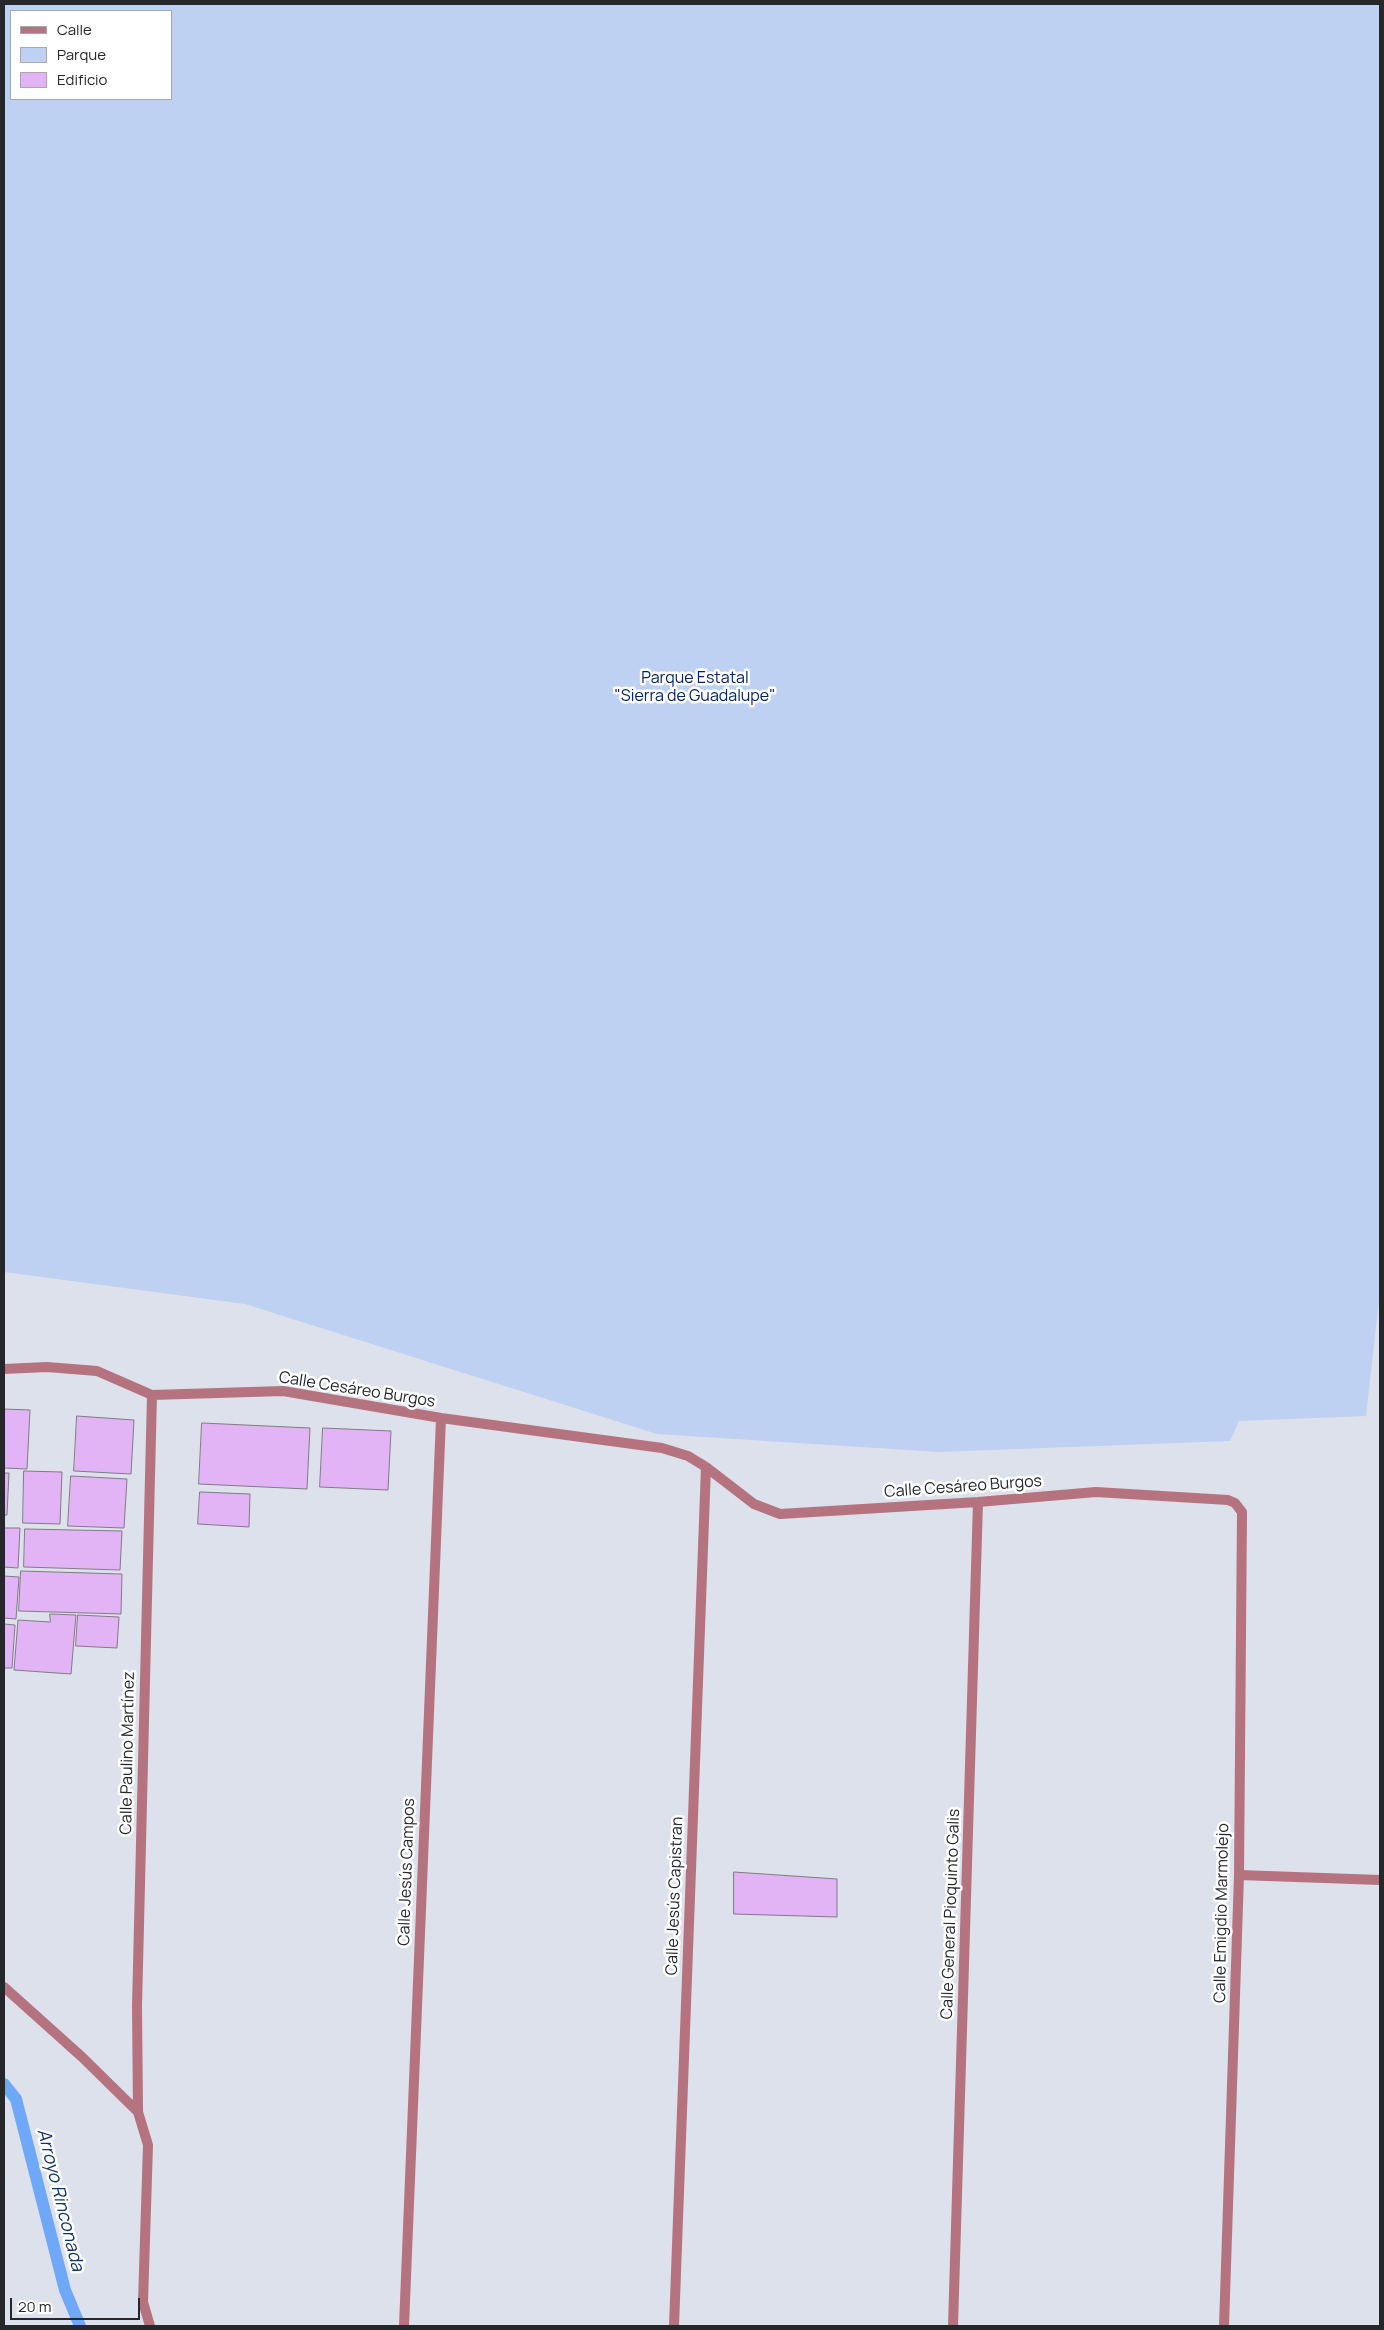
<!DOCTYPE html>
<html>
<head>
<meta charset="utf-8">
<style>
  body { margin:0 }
  #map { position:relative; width:1384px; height:2330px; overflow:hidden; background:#dce1eb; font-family:Manrope,sans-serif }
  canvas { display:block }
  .frame { position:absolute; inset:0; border:5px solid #25272b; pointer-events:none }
  .legend { position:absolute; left:10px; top:10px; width:162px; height:90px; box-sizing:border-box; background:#fff; border:1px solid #a8a9aa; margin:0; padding:6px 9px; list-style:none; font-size:15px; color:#25272b }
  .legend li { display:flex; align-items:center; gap:10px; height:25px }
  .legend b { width:25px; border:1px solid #a8a9aa }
  .scale { position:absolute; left:10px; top:2298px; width:130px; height:22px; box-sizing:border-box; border:2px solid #25272b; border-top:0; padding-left:6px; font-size:15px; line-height:18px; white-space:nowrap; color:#25272b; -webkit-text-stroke:4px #fff; paint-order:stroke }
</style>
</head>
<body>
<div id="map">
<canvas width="1384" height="2330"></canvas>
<div class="frame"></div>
<ul class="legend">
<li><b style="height:6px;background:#b5737f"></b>Calle</li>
<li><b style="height:14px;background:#bed1f2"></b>Parque</li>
<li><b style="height:14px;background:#e2b3f5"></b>Edificio</li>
</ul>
<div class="scale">20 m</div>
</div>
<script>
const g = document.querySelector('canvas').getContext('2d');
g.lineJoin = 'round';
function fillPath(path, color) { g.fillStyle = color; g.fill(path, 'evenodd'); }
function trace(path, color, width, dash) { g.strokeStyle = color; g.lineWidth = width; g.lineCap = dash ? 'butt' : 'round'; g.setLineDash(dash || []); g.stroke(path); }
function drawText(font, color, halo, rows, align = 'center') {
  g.font = font + ' Manrope,sans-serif'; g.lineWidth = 5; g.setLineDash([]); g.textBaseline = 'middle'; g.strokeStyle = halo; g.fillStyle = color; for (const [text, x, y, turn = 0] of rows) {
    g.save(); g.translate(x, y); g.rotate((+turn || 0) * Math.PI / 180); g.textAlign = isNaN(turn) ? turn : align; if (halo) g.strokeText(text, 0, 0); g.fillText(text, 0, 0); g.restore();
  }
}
fillPath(new Path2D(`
  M4 4H1380V1292L1366 1416 1239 1421 1230 1441 939 1452 657 1434 245 1304 4 1272ZM11 11H171V99H11Z`), '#bed1f2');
trace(new Path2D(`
  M4 2084 16 2099 65 2290 80 2326`), '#6fa8f7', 12);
const building = new Path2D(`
  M4 1409 30 1410 27 1469 4 1468Z
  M77 1416 134 1420 131 1474 74 1471Z
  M202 1423 310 1428 307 1489 199 1484Z
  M323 1428 391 1431 388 1490 320 1487Z
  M24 1471 62 1472 60 1524 23 1523Z
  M4 1473H9L7 1515H4Z
  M71 1476 127 1479 124 1528 68 1526Z
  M200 1492 250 1494 249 1527 198 1524Z
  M4 1528H20L18 1568 4 1567Z
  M25 1529 122 1531 120 1570 24 1567Z
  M21 1571 122 1574 121 1614 19 1611Z
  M4 1576 19 1577 16 1619 4 1618Z
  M50 1614 76 1615 71 1674 14 1670 18 1620 50 1622Z
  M78 1615 119 1617 117 1648 76 1646Z
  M4 1624 15 1625 12 1668H4Z
  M734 1872 837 1879V1917L734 1914Z`);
fillPath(building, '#e2b3f5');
trace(building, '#817b83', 1);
trace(new Path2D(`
  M4 1369 47 1367 97 1371 152 1395 283 1391 441 1418 662 1448 688 1456 706 1467 754 1504 780 1514 978 1502 1096 1492 1228 1500 1235 1503 1242 1512 1239 1875 1224 2326
  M1239 1875 1380 1880
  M4 1987 82 2057 138 2112 148 2145 143 2302 150 2326
  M138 2112 137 2006 152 1395
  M404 2326 441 1418
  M674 2326 706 1467
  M953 2326 978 1502`), '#b5737f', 10);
drawText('16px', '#03246a', '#fff', [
  ["Parque Estatal",695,679],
  ["\"Sierra de Guadalupe\"",695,697]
]);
drawText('16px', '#25272b', '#fff', [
  ["Calle Cesáreo Burgos",357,1390,9],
  ["Calle Cesáreo Burgos",963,1487,-4],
  ["Calle Paulino Martínez",128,1753,-89],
  ["Calle Jesús Campos",407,1872,-88],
  ["Calle Jesús Capistran",675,1896,-88],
  ["Calle Emigdio Marmolejo",1222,1913,-89],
  ["Calle General Pioquinto Galis",951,1914,-88]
]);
drawText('italic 18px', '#113768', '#fff', [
  ["Arroyo Rinconada",60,2200,76]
]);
</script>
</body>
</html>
